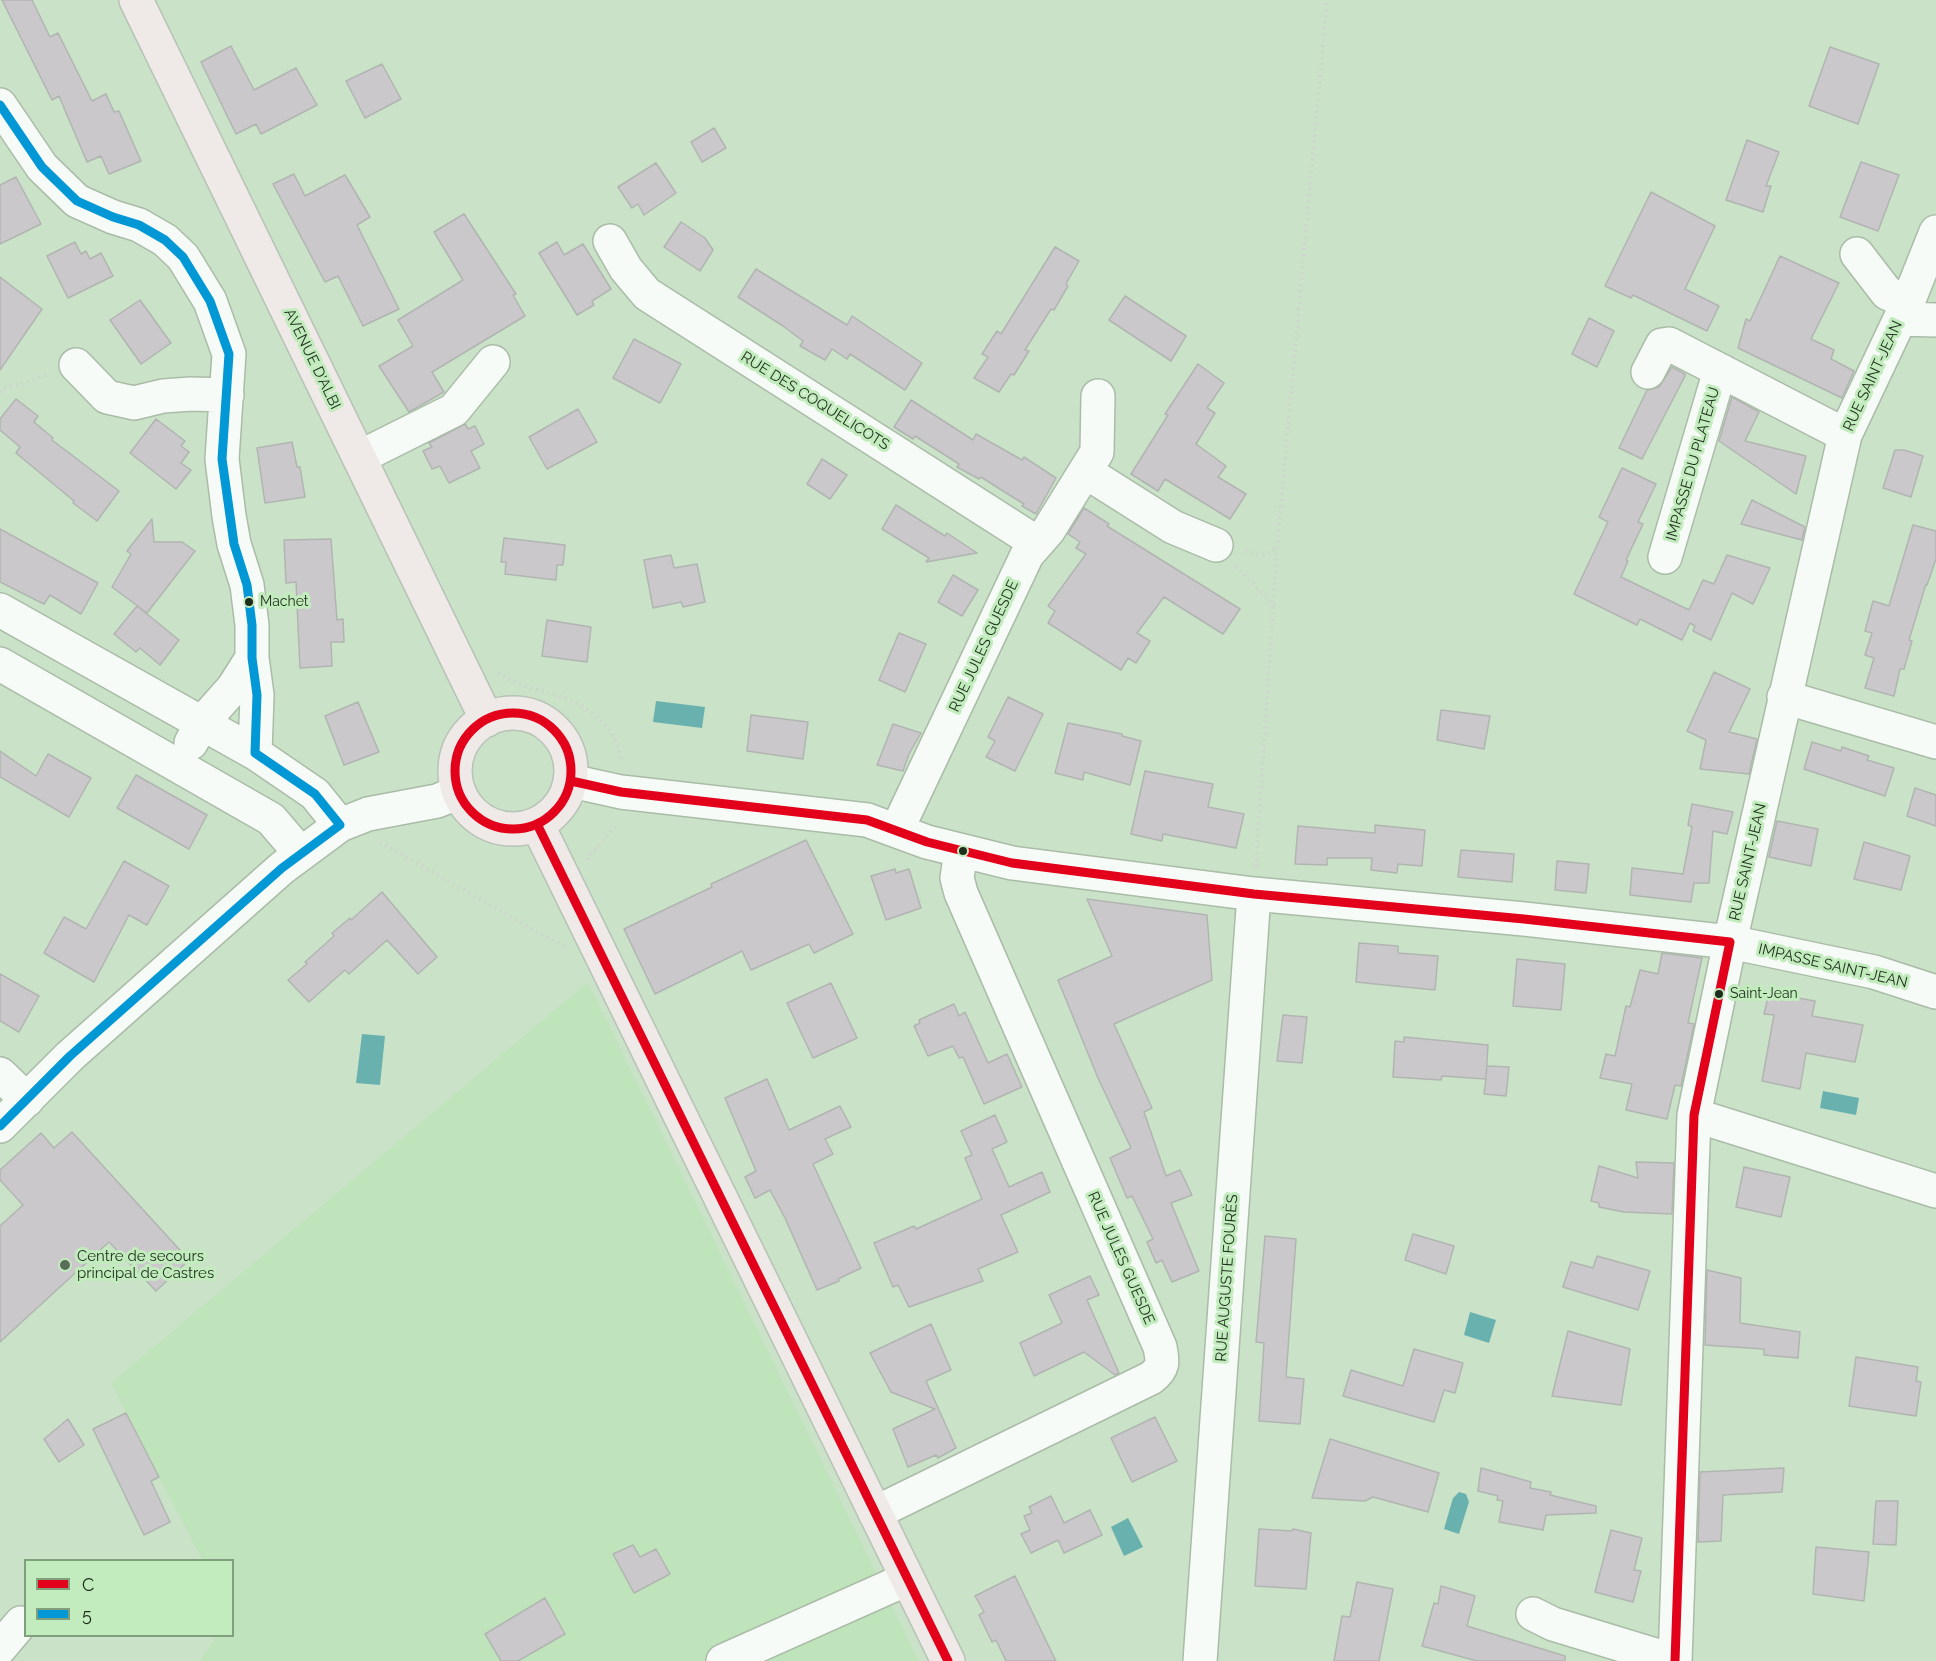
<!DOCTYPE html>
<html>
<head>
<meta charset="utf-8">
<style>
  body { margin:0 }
  #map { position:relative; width:1936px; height:1661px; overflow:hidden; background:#cae2c8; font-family:Raleway,sans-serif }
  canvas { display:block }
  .legend { position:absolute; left:24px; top:1559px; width:210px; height:78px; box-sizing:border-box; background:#c2ecbd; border:2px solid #80a07d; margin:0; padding:8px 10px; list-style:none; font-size:18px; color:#1e2e1c }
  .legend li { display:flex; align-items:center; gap:12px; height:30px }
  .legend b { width:30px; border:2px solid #80a07d }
</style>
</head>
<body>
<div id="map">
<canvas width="1936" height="1661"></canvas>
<ul class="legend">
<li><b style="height:8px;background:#e2001a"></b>C</li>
<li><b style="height:8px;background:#0298d6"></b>5</li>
</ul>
</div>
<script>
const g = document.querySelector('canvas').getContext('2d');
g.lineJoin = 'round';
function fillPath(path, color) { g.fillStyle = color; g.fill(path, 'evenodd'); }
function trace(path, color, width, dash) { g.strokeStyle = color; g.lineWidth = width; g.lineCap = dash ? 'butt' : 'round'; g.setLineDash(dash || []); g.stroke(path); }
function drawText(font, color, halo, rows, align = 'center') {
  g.font = font + ' Raleway,sans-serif'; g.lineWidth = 6; g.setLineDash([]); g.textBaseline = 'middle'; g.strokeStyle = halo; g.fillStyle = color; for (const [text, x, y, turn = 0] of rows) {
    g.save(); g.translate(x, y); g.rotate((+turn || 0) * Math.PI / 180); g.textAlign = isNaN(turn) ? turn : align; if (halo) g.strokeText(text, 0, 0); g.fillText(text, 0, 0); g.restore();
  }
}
fillPath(new Path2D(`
  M588 982 919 1661H200L216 1636H232V1560H202L111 1383Z`), '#bfe4bb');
fillPath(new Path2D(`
  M656 701 705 707 702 728 653 722Z
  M362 1034 385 1036 380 1085 356 1083Z
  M1823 1091 1859 1098 1856 1115 1820 1108Z
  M1470 1312 1496 1320 1489 1343 1464 1335Z
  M1459 1492 1466 1494 1469 1502 1459 1534 1444 1529 1453 1498Z
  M1128 1518 1143 1547 1124 1556 1111 1527Z`), '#69b1ae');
const building = new Path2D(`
  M2 0H32L50 37 58 33 92 101 106 94 114 112 119 111 141 161 109 174 101 156 87 162 59 96 52 100Z
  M231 46 254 90 296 68 317 105 261 134 256 124 236 134 201 62Z
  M1830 47 1879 64 1858 124 1809 106Z
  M382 64 401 99 365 118 346 81Z
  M714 128 726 148 702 162 691 142Z
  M1747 140 1779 152 1766 186H1771L1763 212 1726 200Z
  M1861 162 1899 175 1878 231 1840 217Z
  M656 163 676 193 644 215 638 204 632 208 618 187Z
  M294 174 305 196 345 175 370 217 357 225 399 309 363 326 338 276 325 282 273 184Z
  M16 177 41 224 0 244V185Z
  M1651 192 1715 226 1685 289 1719 306 1707 331 1633 295 1631 298 1605 286Z
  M464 214 516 294 513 295 525 316 432 372 444 392 409 412 379 366 413 346 398 320 463 280 434 232Z
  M681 222 705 238 713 250 700 271 664 247Z
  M75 242 81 254 86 251 90 259 101 253 113 276 68 298 47 256Z
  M557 242 564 255 583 244 611 289 592 301 594 305 577 315 539 253Z
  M1055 247 1079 261 1066 284 1068 286 1054 310 1051 309 1025 350 1029 351 1014 375 1011 374 999 392 974 378 988 357 982 354 997 331 1001 334Z
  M1780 256 1839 283 1811 339 1834 350 1831 359 1854 371 1842 398 1738 348 1746 319 1750 321Z
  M756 269 847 325 852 316 922 363 905 390 850 354 847 359 832 349 825 360 800 346 803 341 783 326 738 297Z
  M0 277 42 309 0 370Z
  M1125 296 1186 336 1171 361 1109 320Z
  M140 300 171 343 141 364 110 320Z
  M1589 318 1614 331 1597 367 1572 354Z
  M634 339 681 364 660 403 613 378Z
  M1198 364 1224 383 1207 408 1215 413 1196 444 1226 466 1218 477 1246 494 1230 519 1165 479 1158 491 1131 474 1168 415 1165 414Z
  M1672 367 1685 374V376L1642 459 1619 448 1647 390 1659 387Z
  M1732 397 1759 412 1745 441 1806 456 1796 494 1719 441Z
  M16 399 38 416 34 422 53 438 52 440 119 491 97 521 73 503 74 501 16 453 20 447 0 430V419Z
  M911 400 973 440 976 434 1022 460 1024 457 1056 478 1036 514 1022 506 1024 504 1003 491 981 477 979 479 957 467 959 464 915 436 913 439 894 427Z
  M578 409 597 442 547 469 529 437Z
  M156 419 185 441 181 446 189 452 181 463 191 470 176 489 130 453Z
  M465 424 468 429 475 426 484 444 471 451 480 468 449 483 440 466 432 469 423 451 432 447 429 443Z
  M292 442 297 467H300L305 497 265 503 257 448Z
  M1895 450H1904L1923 456 1911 497 1883 488Z
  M822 459 847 475 830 499 807 484Z
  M1622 468 1656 484 1638 522 1643 524 1626 560 1628 561 1621 577 1689 610 1703 580 1714 584 1727 555 1770 568 1753 604 1732 593 1711 640 1693 631 1695 626 1690 623 1682 640 1640 619 1637 625 1574 594 1608 522 1599 517Z
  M1752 500 1805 527 1802 540 1741 524Z
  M896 505 945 536 947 533 977 553 926 562 929 558 882 529Z
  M1084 508 1109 524 1107 526 1240 609 1223 634 1164 597 1137 633 1150 641 1136 663 1128 658 1121 670 1048 623 1055 611 1048 606 1086 554 1076 548 1080 542 1068 534Z
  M152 519 154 542H182L195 551 147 613 112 587 131 554 127 551Z
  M1913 525 1936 531V559L1927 585 1926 584 1909 640 1912 641 1904 669H1900L1894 696 1865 688 1874 658 1865 655 1872 633 1865 631 1873 601 1889 606Z
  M0 529 98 583 81 614 50 595 44 604 0 582Z
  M504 538 565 545 563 565H557L556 580 505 574 506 562H501Z
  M331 539 337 620 343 619 344 642H331L332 666 300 668 296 582 286 583 284 540Z
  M671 555 674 568 697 564 705 602 683 607 681 602 653 608 644 560Z
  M953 575 978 590 962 616 938 602Z
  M137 606 179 640 160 665 140 648 136 652 114 634Z
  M547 620 591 627 587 662 542 656Z
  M899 633 926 644 905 692 879 680Z
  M1714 672 1750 689 1729 732 1757 739 1749 774 1700 769 1706 740 1687 731Z
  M1008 697 1043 714 1015 771 986 757 995 741 988 737Z
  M358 702 379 752 344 765 325 716Z
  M1441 710 1490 716 1484 749 1437 740Z
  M751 715 808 722 803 759 747 751Z
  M1068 723 1122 734V736L1141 741 1130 785 1084 772 1083 780 1055 773Z
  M893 724 921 733 909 754 903 771 877 765Z
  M1812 742 1841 751 1842 747 1869 756 1867 760 1894 768 1885 796 1804 769Z
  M0 751 36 776 48 754 91 778 69 817 0 777Z
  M1145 771 1213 784 1208 807 1244 814 1236 848 1163 834 1162 841 1131 834Z
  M136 775 207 815 189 849 117 808Z
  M1915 788 1936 795V826L1907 816Z
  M1692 804 1733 812 1727 834 1713 831 1709 883H1694L1691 902 1630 895 1632 868 1683 874 1692 827 1688 825Z
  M1777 821 1818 829 1811 866 1769 857Z
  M1375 825 1425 830 1422 866 1398 864 1397 873 1371 870 1372 858H1327V865L1295 864 1298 826 1375 833Z
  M806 840 853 934 814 953 809 944 751 970 742 951 655 994 624 929 712 887 711 884Z
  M1864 842 1910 856 1901 890 1854 879Z
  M1461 850 1514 854 1512 882 1458 877Z
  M124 861 169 886 147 925 129 915 94 982 44 953 64 917 86 929Z
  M1557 861 1589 864 1586 893 1555 890Z
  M895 869 896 873 909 869 921 908 886 920 871 876Z
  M382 892 437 957 418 974 387 940 349 974 345 970 309 1002 288 980 307 964 305 962 334 936 332 933 350 918 351 920Z
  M1087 899 1207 915 1212 980 1114 1024 1152 1108 1144 1112 1166 1176 1180 1170 1192 1195 1171 1203 1199 1271 1172 1282 1162 1260 1156 1263 1147 1242 1153 1239 1132 1196 1127 1198 1110 1158 1131 1148 1098 1078 1058 980 1112 956Z
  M1359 943 1398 946V953L1438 956 1435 990 1356 982Z
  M1662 953 1702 958 1688 1023 1694 1024 1681 1086 1675 1085 1667 1119 1626 1110 1632 1084 1600 1078 1606 1054 1615 1056 1626 1006 1630 1007 1640 970 1658 974Z
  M1517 959 1565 964 1561 1010 1513 1006Z
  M0 974 39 996 19 1032 0 1021Z
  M831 983 857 1038 813 1058 787 1003Z
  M1769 993 1815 1001 1812 1016 1863 1025 1855 1062 1806 1053 1800 1089 1762 1081 1774 1015 1764 1014Z
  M954 1004 959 1016 965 1012 988 1063 1007 1054 1022 1087 984 1104 963 1057 959 1058 953 1046 928 1056 914 1026 920 1023 919 1020Z
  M1283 1015 1307 1017 1302 1063 1277 1061Z
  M1404 1037 1488 1045 1486 1077 1487 1066 1509 1067 1506 1096 1484 1094 1486 1079 1442 1076 1441 1080 1393 1077 1395 1041 1404 1042Z
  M767 1079 789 1130 840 1106 851 1127 825 1139 833 1154 813 1164 861 1268 838 1279 839 1281 817 1290 785 1218 770 1190 755 1198 745 1177 756 1171 725 1098Z
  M995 1115 1007 1142 992 1149 1009 1187 1042 1172 1050 1192 1001 1215 1018 1252 978 1269 983 1281 909 1307 898 1285 893 1287 874 1243 914 1226 916 1229 982 1199 965 1158 972 1155 961 1131Z
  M72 1132 189 1260 156 1291 109 1242 0 1342V1226L23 1205 0 1180V1170L41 1133 54 1148Z
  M1636 1162 1674 1163 1672 1214 1624 1212 1599 1207V1203L1591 1201 1599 1166 1638 1178Z
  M1744 1167 1790 1177 1781 1217 1736 1207Z
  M1413 1234 1454 1246 1446 1274 1405 1260Z
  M1265 1236 1296 1239 1286 1377 1304 1379 1300 1424 1259 1421 1264 1343 1256 1342Z
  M1597 1256 1650 1271 1638 1310 1563 1287 1571 1262 1593 1268Z
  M1707 1270 1741 1278 1740 1323 1800 1332 1798 1358 1764 1355V1349L1705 1345Z
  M1090 1276 1099 1295 1087 1300 1119 1373 1115 1375 1084 1352 1034 1376 1020 1343 1062 1323 1049 1295Z
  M931 1324 951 1370 926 1381 956 1448 938 1458 936 1455 908 1467 893 1429 935 1409 891 1392 870 1353Z
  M1568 1331 1630 1349 1621 1405 1552 1396Z
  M1414 1349 1463 1363 1455 1393 1444 1390 1434 1422 1343 1396 1351 1370 1403 1386Z
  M1856 1357 1918 1367 1916 1381 1921 1382 1916 1416 1849 1406Z
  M126 1413 159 1477 151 1481 170 1522 144 1535 93 1429Z
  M1155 1417 1177 1461 1132 1482 1111 1438Z
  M68 1419 84 1445 59 1462 44 1439Z
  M1330 1439 1439 1473 1428 1512 1373 1497 1365 1501 1312 1498Z
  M1481 1468 1531 1482 1530 1488 1551 1492 1550 1495 1596 1506V1513L1546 1515 1543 1530 1499 1522 1503 1501 1497 1500 1498 1496 1478 1491Z
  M1784 1468 1782 1492 1723 1495 1721 1541 1698 1542 1700 1472Z
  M1051 1496 1064 1523 1090 1510 1102 1535 1064 1553 1058 1540 1031 1553 1021 1534 1030 1530 1024 1516 1032 1513 1029 1507Z
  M1876 1501H1898L1896 1545 1873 1544Z
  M1259 1529 1292 1531 1293 1529 1311 1533 1306 1589 1255 1586Z
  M1611 1530 1642 1538 1634 1570 1641 1571 1633 1602 1595 1592Z
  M633 1545 640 1557 656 1549 670 1574 634 1593 613 1554Z
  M1816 1547 1869 1552 1864 1601 1813 1594Z
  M1015 1576 1036 1620 1056 1661H1006L996 1640 992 1642 979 1615 984 1612 975 1596Z
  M1357 1582 1393 1589 1379 1661H1334L1342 1616 1350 1617Z
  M1441 1586 1475 1596 1467 1626 1565 1656V1661H1477L1422 1646 1434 1603 1438 1604Z
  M545 1598 565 1634 518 1661H501L485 1634Z`);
fillPath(building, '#cbc8cc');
trace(building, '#b1b5b1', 1.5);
const minor = new Path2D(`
  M0 105 42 167 77 201 113 217 139 225 165 240 183 257 210 301 229 354 222 459 229 516 234 544 247 585 252 625V658L257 695 255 753
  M610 241 626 269 647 294 1037 543
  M1857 254 1887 293 1908 302
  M1900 319 1936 320
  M76 365 107 397 134 403 163 396 191 394 227 395
  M1648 372 1662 345 1669 344 1845 435
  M360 457 454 410 493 362
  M1086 472 1173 527 1216 545
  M1665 557 1716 384 1722 371
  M0 610 255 753 315 794 340 825
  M0 664 271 819 301 854
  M1784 697 1936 742
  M191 743 201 724 233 688 252 658
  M571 781 621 792 867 820 927 842 1012 863 1254 894 1524 919 1730 942 1874 972 1936 992
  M899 831 903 817 1027 555 1048 531 1097 452 1098 396
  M0 1074 27 1100
  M1694 1115 1936 1191
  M0 1126 70 1056 282 868 340 825 368 814 437 801 459 792
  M875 1513 1151 1378C1164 1368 1163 1362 1160 1347L961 893 957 878 961 851
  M1533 1614 1553 1624 1675 1661
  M0 1648 21 1623
  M723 1661 907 1579
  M1200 1661 1254 894
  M1675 1661 1694 1115 1730 942 1845 435 1908 302 1936 232`);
const major = new Path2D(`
  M136 0 487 720
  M455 771a58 58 0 1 1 116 0a58 58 0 1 1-116 0Z
  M537 824 948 1661`);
trace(minor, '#aabca8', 36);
trace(major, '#b7c3b6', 36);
trace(new Path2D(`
  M0 392 2 389 50 374
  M1245 551 1265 555 1277 547
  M1236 566 1274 606
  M498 673C513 684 529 687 546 692 582 703 615 720 621 761
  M380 842 564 947
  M588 860 590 855 615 827 617 822
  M1256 866 1277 547 1327 0`), '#cdd4cd', 4, [1.5, 4.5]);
trace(minor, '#f7fbf7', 33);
trace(major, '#efeae7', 33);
trace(new Path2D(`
  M455 771a58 58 0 1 1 116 0a58 58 0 1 1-116 0Z
  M571 781 621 792 867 820 927 842 1012 863 1254 894 1524 919 1730 942 1694 1115 1675 1661
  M537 824 948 1661`), '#e2001a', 9);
trace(new Path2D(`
  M0 105 42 167 77 201 113 217 139 225 165 240 183 257 210 301 229 354 222 459 234 544 247 585 252 625V658L257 695 255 753 315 794 340 825 282 868 70 1056 0 1126`), '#0298d6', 9);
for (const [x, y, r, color] of [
  [249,602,5,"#1e2e1c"],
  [963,851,5,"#1e2e1c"],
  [1719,994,5,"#1e2e1c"],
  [65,1265,6,"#5a6d58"]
]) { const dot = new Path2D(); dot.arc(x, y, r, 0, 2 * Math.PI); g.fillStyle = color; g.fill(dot); trace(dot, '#c2ecbd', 2); }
drawText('14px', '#1e2e1c', '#c2ecbd', [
  ["Machet",260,602],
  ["Saint-Jean",1730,994]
], 'left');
drawText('15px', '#1e2e1c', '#c2ecbd', [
  ["AVENUE D'ALBI",312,359,64],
  ["RUE SAINT-JEAN",1873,376,-65],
  ["RUE DES COQUELICOTS",815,401,32],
  ["IMPASSE DU PLATEAU",1693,464,-74],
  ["RUE JULES GUESDE",984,646,-65],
  ["RUE SAINT-JEAN",1748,862,-77],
  ["IMPASSE SAINT-JEAN",1833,966,13],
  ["RUE JULES GUESDE",1121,1258,66],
  ["RUE AUGUSTE FOURÈS",1227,1278,-86]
]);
drawText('15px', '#1e2e1c', '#c2ecbd', [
  ["Centre de secours",77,1256],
  ["principal de Castres",77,1273]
], 'left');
</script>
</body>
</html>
